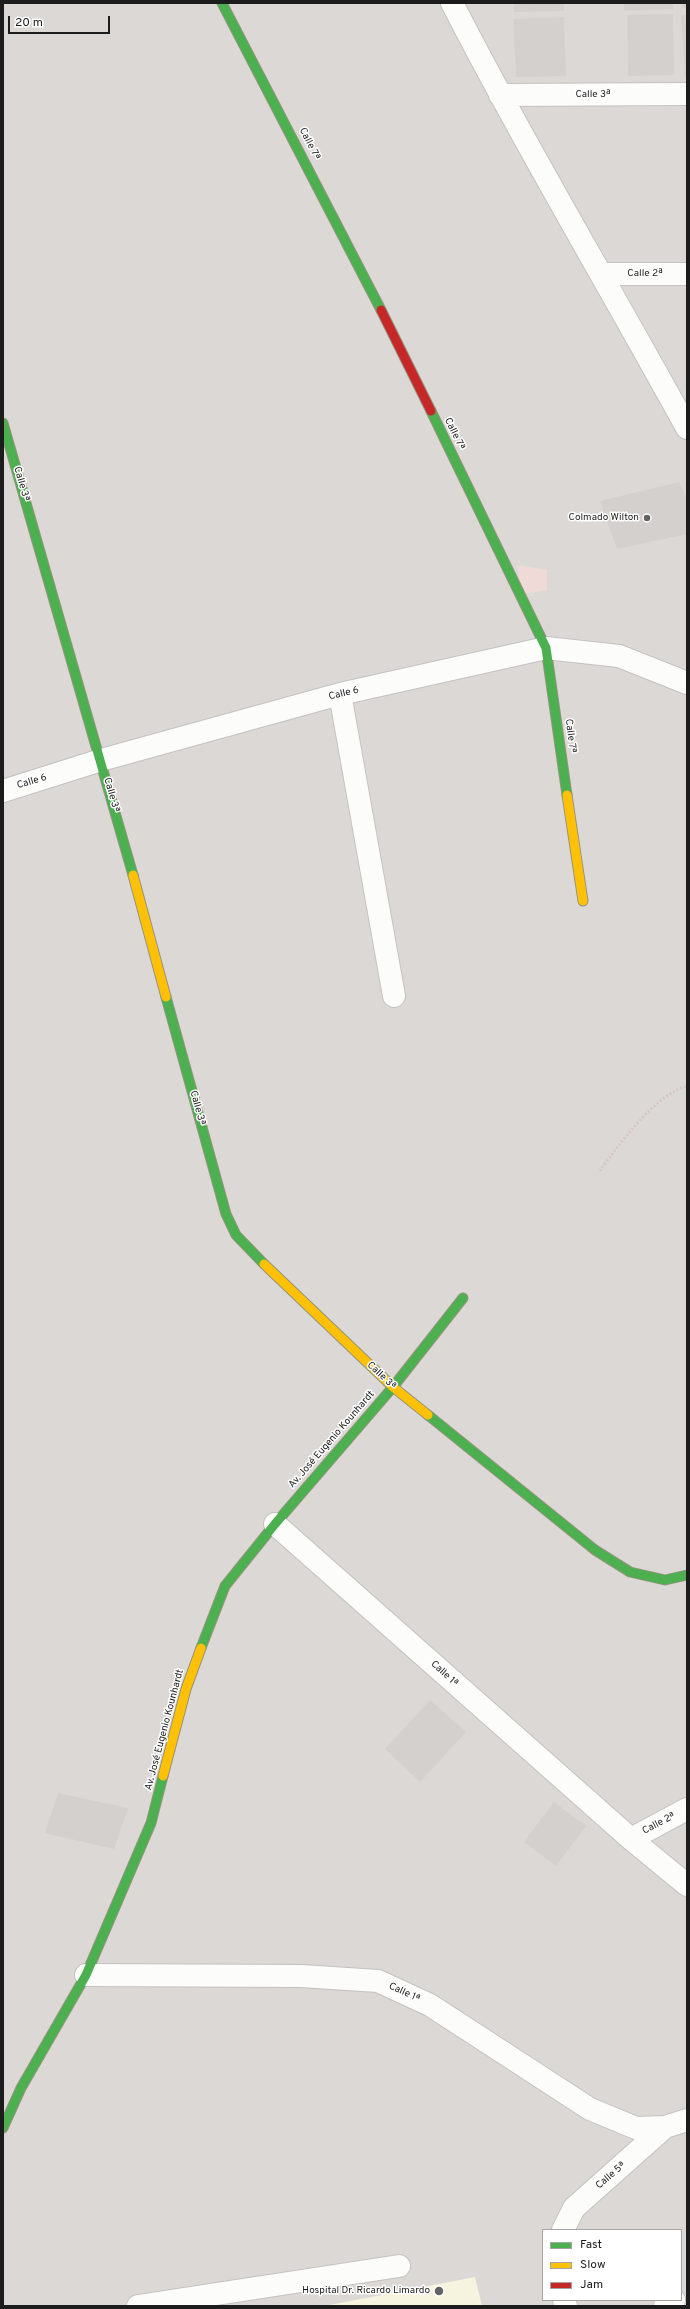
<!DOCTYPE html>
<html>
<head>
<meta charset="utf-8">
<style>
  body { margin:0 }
  #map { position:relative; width:690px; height:2309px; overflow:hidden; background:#ece8e4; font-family:Overpass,sans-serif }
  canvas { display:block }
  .frame { position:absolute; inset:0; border:4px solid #1c1c1c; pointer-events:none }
  .legend { position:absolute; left:542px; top:2229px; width:140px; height:72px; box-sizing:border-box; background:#fff; border:1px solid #a4a4a4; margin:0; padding:5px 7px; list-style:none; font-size:12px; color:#1c1c1c }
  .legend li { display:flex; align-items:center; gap:8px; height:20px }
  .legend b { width:20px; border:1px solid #a4a4a4 }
  .scale { position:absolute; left:8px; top:16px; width:102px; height:18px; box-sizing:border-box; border:2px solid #1c1c1c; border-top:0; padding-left:5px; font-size:12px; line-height:14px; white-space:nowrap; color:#1c1c1c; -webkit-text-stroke:3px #fff; paint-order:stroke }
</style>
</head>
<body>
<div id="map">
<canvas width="690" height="2309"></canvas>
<div class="frame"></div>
<ul class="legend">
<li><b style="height:5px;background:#4caf50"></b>Fast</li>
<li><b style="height:5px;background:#ffc107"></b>Slow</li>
<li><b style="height:5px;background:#c62828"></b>Jam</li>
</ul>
<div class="scale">20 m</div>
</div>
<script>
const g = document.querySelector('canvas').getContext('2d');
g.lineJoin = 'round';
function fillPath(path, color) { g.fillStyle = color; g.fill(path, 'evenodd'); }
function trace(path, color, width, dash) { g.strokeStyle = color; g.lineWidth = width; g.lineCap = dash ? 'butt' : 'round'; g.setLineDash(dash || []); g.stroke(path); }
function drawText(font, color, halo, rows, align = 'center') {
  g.font = font + ' Overpass,sans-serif'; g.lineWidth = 3; g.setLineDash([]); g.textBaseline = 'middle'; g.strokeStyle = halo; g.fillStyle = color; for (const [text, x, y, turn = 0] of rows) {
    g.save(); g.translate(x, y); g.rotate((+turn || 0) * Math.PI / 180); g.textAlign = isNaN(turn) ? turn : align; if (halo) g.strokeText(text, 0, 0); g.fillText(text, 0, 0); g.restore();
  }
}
fillPath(new Path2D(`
  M3 3H687V2306H3ZM543 2230H681V2300H543Z`), '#dbd8d6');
fillPath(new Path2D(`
  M517 565 547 570V590L523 594Z`), '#efdad8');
fillPath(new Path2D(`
  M475 2277 482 2306H324Z`), '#f6f4de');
fillPath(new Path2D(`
  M514 3H564V11L514 12Z
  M624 3H673V9L624 11Z
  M682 3H687V8H682Z
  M673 14 674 75 628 76 627 15Z
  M681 15H687V75L685 76Z
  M564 17 566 76 516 77 513 19Z
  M679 482 687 499V534L617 549 600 501Z
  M430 1700 466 1732 420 1782 385 1749Z
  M58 1793 128 1808 114 1849 45 1833Z
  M554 1802 586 1826 556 1866 524 1842Z`), '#d4d0cd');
const street = new Path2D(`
  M452 3C526 147 609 286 687 428
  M500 95 687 94
  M602 274H687
  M340 694 394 996
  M3 791 101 760 340 694 546 648 619 656 687 683
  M275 1524 631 1839 687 1885
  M631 1839 687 1809
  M86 1975 301 1976 378 1981 430 2005 590 2109 636 2128 665 2127 687 2120
  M563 2230 574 2208 665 2127
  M564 2300 566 2306
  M138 2306 399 2266
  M665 2306 674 2300`);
const fast = new Path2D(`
  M222 3 381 310
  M431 411 546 648 567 795
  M3 423 133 875
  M166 997 226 1214 236 1235 264 1264
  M428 1415 595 1550 630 1572 665 1580 687 1575
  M201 1648 225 1586 275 1524 393 1387 463 1298
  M3 2128 21 2088 86 1975 151 1823 163 1776`);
const slow = new Path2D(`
  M567 795 583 901
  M133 875 166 997
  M264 1264 393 1387 428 1415
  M163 1776 186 1689 201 1648`);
const jam = new Path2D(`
  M381 310 431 411`);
trace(street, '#c4c2c0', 24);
trace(fast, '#95947c', 11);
trace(slow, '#95947c', 11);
trace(jam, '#95947c', 11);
trace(new Path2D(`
  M600 1171C619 1144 655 1095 687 1086`), '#d7c6c3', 2.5, [2, 2]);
trace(street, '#fcfcfb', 22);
trace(fast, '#4caf50', 9);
trace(slow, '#ffc107', 9);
trace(jam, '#c62828', 9);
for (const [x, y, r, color] of [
  [647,518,4,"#656362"],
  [439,2291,5,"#656362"]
]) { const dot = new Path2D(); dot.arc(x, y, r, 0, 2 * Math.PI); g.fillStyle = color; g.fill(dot); trace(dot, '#fff', 1.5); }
drawText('10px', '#1c1c1c', '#fff', [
  ["Calle 3ª",593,95],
  ["Calle 7ª",309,144,63],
  ["Calle 2ª",645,274],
  ["Calle 7ª",454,434,64],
  ["Calle 3ª",21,484,74],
  ["Calle 6",344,694,-14],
  ["Calle 7ª",570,736,82],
  ["Calle 6",32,782,-17],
  ["Calle 3ª",111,795,74],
  ["Calle 3ª",197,1108,75],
  ["Calle 3ª",381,1376,43],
  ["Av. José Eugenio Kounhardt",332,1440,-49],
  ["Calle 1ª",444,1674,42],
  ["Av. José Eugenio Kounhardt",165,1730,-75],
  ["Calle 2ª",659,1824,-28],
  ["Calle 1ª",404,1993,24],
  ["Calle 5ª",611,2176,-41]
]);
drawText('10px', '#1c1c1c', '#fff', [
  ["Colmado Wilton",639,518],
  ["Hospital Dr. Ricardo Limardo",430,2291]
], 'right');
</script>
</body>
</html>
